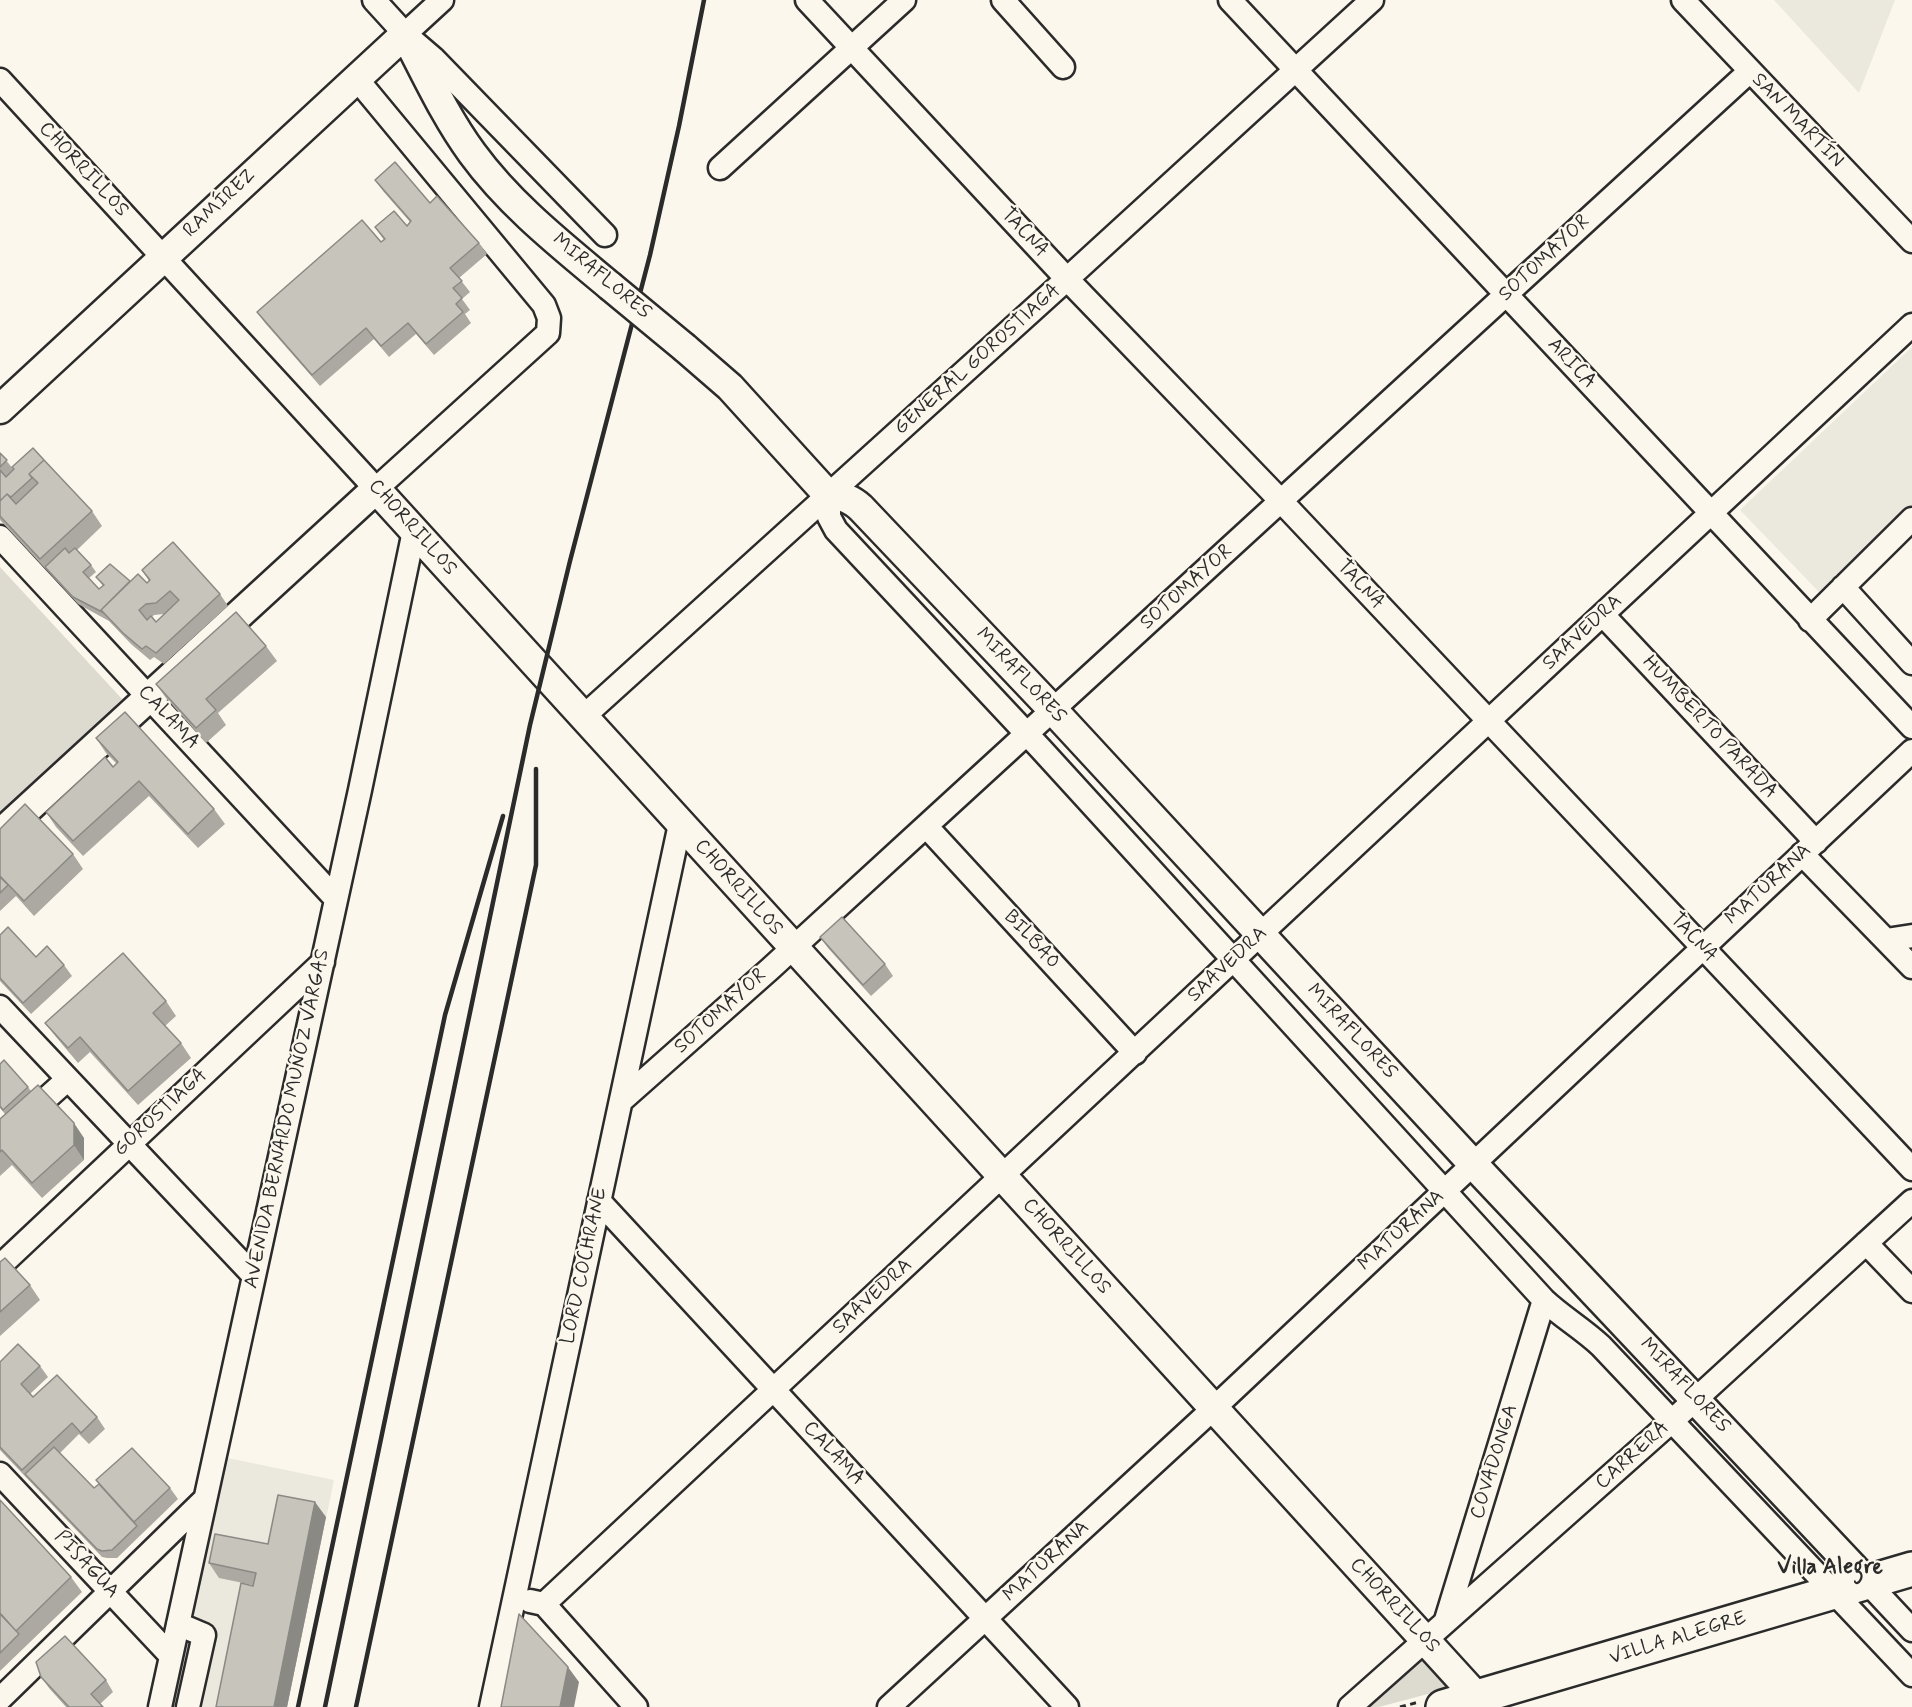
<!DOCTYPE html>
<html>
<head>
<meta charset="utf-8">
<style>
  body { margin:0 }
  canvas { display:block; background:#fbf7ec }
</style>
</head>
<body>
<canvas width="1912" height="1707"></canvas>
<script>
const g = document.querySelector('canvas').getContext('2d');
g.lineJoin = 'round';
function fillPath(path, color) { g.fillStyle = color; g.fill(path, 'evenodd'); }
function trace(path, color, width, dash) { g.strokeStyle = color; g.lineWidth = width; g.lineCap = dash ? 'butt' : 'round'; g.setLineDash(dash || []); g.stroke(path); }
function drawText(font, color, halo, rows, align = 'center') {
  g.font = font + ' Mynerve,sans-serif'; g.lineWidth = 4.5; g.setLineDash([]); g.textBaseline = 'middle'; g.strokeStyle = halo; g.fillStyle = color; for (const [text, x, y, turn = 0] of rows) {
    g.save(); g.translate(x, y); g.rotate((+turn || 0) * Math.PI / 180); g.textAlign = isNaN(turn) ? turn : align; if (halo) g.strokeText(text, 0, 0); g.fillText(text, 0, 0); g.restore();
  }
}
fillPath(new Path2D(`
  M1774 0H1895L1859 93Z
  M1912 347V505L1819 592 1740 510Z
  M223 1457 334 1480 287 1707H172Z`), '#ebe8de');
fillPath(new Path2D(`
  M0 567 122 699 0 813Z
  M1426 1654 1454 1687 1379 1707H1363Z`), '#dddad0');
const minor = new Path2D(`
  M374 0 405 34 433 58 605 235
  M807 0 1067 279 1281 501 1912 1169
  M1003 0 1063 67
  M1230 0 1912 727
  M1683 0 1912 241
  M405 34 442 0
  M0 80 376 489 548 333 549 318 544 305 356 78
  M720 168 904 0
  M829 496V517L836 530 1041 749 1544 1300C1562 1317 1583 1329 1601 1346L1912 1675
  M0 537 336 899
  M1843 587 1912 663
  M1603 615 1816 842
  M1810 620 1912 519
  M583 717 1067 279 1372 0
  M926 826 1135 1053
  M1802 854 1912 967
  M1886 940 1912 936
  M0 1007 254 1276
  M621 1101 770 969 926 826 1750 71
  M0 1140 68 1079
  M599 1201 1067 1707
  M1866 1243 1912 1291
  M0 1266 323 962
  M0 1474 171 1656
  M1867 1582 1912 1630
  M530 1601 544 1604 636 1707
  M544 1604 1912 325
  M1446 1620 1544 1300
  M178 1624 204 1635 188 1707
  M0 1699 205 1499
  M160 1707 360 790 414 531
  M491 1707 680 824
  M889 1707 1213 1409 1912 751
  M1350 1707 1673 1420 1912 1201`);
const major = new Path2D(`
  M685 348 730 387 829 496C842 495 851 499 861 508L1053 710 1473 1164 1867 1582
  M0 409 405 34C426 74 445 116 472 153 510 205 561 245 610 286
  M0 834 376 489 1477 1697`);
const highway = new Path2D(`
  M1443 1707 1912 1569`);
trace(minor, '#2b2b2b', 27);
trace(major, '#2b2b2b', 33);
trace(highway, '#2b2b2b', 38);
trace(new Path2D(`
  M1400 1707 1419 1702`), '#2b2b2b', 3, [6, 4.5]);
trace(minor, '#fbf7ec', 22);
trace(major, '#fbf7ec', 28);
trace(highway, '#fbf7ec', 33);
trace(new Path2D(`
  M298 1707 445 1015 503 816
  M325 1707 530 725 570 561 650 255 679 126 704 0
  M356 1707 536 865V769`), '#2b2b2b', 4.5);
const majorBridge = new Path2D(`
  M610 286 685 348`);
trace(majorBridge, '#2b2b2b', 33, []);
trace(majorBridge, '#fbf7ec', 28);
fillPath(new Path2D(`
  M375 180 430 203 479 243 487 254 459 278 470 292 462 299 470 310 465 314 471 323 434 355 416 334 389 357 374 339 320 386 265 323 257 312 381 242 384 240 375 227 407 226 410 222 383 191Z
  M33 448 92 511 102 526 77 550 91 565 96 572 89 578 99 589 103 586 96 577 147 583 149 581 142 570 220 594 228 606 164 664 154 657 150 660 131 644 109 621 78 604 0 520V453L14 470ZM164 614 156 622 152 617 154 615Z
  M266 646 277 661 218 713 226 725 206 743 166 698 156 684Z
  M96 738 214 809 225 824 198 848 149 796 83 856 56 827 46 812 117 764 106 753Z
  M0 829 73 854 83 869 34 916 16 896 0 911Z
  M0 935 36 957 64 965 72 976 31 1014 0 981Z
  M820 937 885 964 893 976 871 996 828 948Z
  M166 1001 176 1016 165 1026 181 1043 191 1058 138 1105 90 1052 78 1063 56 1037 45 1023Z
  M0 1064 28 1087 31 1091 84 1138V1160L42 1198 12 1165 0 1176V1119L5 1114 0 1108Z
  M0 1262 30 1285 40 1300 0 1336Z
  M0 1362 40 1366 48 1377 30 1394 33 1397 97 1417 105 1429 89 1444 79 1434 60 1453 94 1488 99 1484 96 1480 170 1488 178 1499 117 1558H107L102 1557 0 1450Z
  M0 1500 71 1577 82 1592 0 1671Z
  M326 1517 287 1707H216L253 1585 219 1578 209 1563 268 1544Z
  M41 1677 106 1680 113 1692 100 1704 103 1707H66L49 1688Z`), '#aba9a2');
fillPath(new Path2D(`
  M74 1123 84 1138V1160L74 1145Z
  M315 1502 326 1517 287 1707H274Z
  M568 1667 579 1682 574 1707H560Z`), '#8b8984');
const building = new Path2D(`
  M395 162 430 203 437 196 479 243 450 268 462 281 453 288 462 298 456 304 463 312 426 344 408 323 381 346 366 328 312 375 257 312 362 220 381 242 385 239 375 227 394 211 407 226 411 221 375 180Z
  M33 448 44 460 29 474 32 478 11 497 7 494 0 501V470L6 477 14 469 12 467Z
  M0 453 7 460 0 467Z
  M44 460 92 511 40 559 0 516V501L7 494 16 504 38 483 29 474Z
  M173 542 220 594 156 653 146 646 142 649 123 633 101 610 138 574 147 583 150 580 142 570ZM170 591 179 600 156 622 151 616 147 620 139 610 146 604 156 603Z
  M65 548 69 553 75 548 91 565 83 572 99 589 104 585 96 577 110 564 130 581 101 610 104 613 73 597 45 567Z
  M236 612 266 646 206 699 216 710 196 728 156 684Z
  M125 712 214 809 188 834 139 781 73 841 46 812 105 757 113 767 118 762 96 738Z
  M25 804 73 854 24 901 0 876V829Z
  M0 877 8 885 0 893Z
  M842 917 885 964 863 985 820 937Z
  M8 927 36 957 47 946 64 965 23 1003 0 978V935Z
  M123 953 166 1001 153 1013 181 1043 128 1091 80 1037 68 1048 45 1023Z
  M4 1060 28 1087 3 1110 0 1106V1064Z
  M38 1085 74 1123V1145L32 1183 2 1150 0 1152V1119Z
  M5 1258 30 1285 0 1312V1262Z
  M18 1344 40 1366 21 1384 33 1397 57 1375 97 1417 81 1433 72 1423 22 1470 0 1447V1362Z
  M54 1447 94 1488 99 1484 137 1526 112 1550 102 1551 97 1549 25 1474Z
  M132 1448 170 1488 134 1522 96 1480Z
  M278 1495 315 1502 274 1707H216L241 1583 253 1586 256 1573 209 1563 215 1534 268 1544Z
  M0 1500 71 1577 16 1631 0 1613Z
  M0 1614 19 1634 0 1653Z
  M519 1614 568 1667 560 1707H501Z
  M65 1636 106 1680 91 1694 103 1707H69L41 1677 36 1662Z`);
fillPath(building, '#c7c4bc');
trace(building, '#8b8984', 1.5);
drawText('20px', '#2b2b2b', '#fbf7ec', [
  ["SAN MARTÍN",1797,121,46],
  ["CHORRILLOS",83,170,47],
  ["RAMÍREZ",220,204,-43],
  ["TACNA",1024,233,47],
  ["SOTOMAYOR",1545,259,-43],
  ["MIRAFLORES",601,277,40],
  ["GENERAL GOROSTIAGA",978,360,-42],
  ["ARICA",1571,364,47],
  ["CHORRILLOS",412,528,48],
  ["TACNA",1360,585,47],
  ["SOTOMAYOR",1187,588,-42],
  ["SAAVEDRA",1583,633,-43],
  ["MIRAFLORES",1020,676,47],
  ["CALAMA",168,718,47],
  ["HUMBERTO PARADA",1709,728,47],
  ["MATURANA",1769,885,-43],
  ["CHORRILLOS",738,888,48],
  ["TACNA",1693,938,47],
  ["BILBAO",1031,940,47],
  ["SAAVEDRA",1228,965,-43],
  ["SOTOMAYOR",721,1012,-42],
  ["MIRAFLORES",1351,1032,47],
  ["GOROSTIAGA",161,1113,-43],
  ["AVENIDA BERNARDO MUÑOZ VARGAS",288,1119,-78],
  ["MATURANA",1402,1231,-43],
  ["CHORRILLOS",1066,1247,48],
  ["LORD COCHRANE",585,1266,-78],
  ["SAAVEDRA",873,1297,-43],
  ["MIRAFLORES",1684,1386,47],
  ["CALAMA",833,1454,47],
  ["CARRERA",1633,1456,-42],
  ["COVADONGA",1495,1462,-73],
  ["MATURANA",1047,1562,-43],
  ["PISAGUA",86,1565,47],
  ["CHORRILLOS",1394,1606,47],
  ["VILLA ALEGRE",1678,1639,-17]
]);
drawText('bold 22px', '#2b2b2b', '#fbf7ec', [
  ["Villa Alegre",1830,1568]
]);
</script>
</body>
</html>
